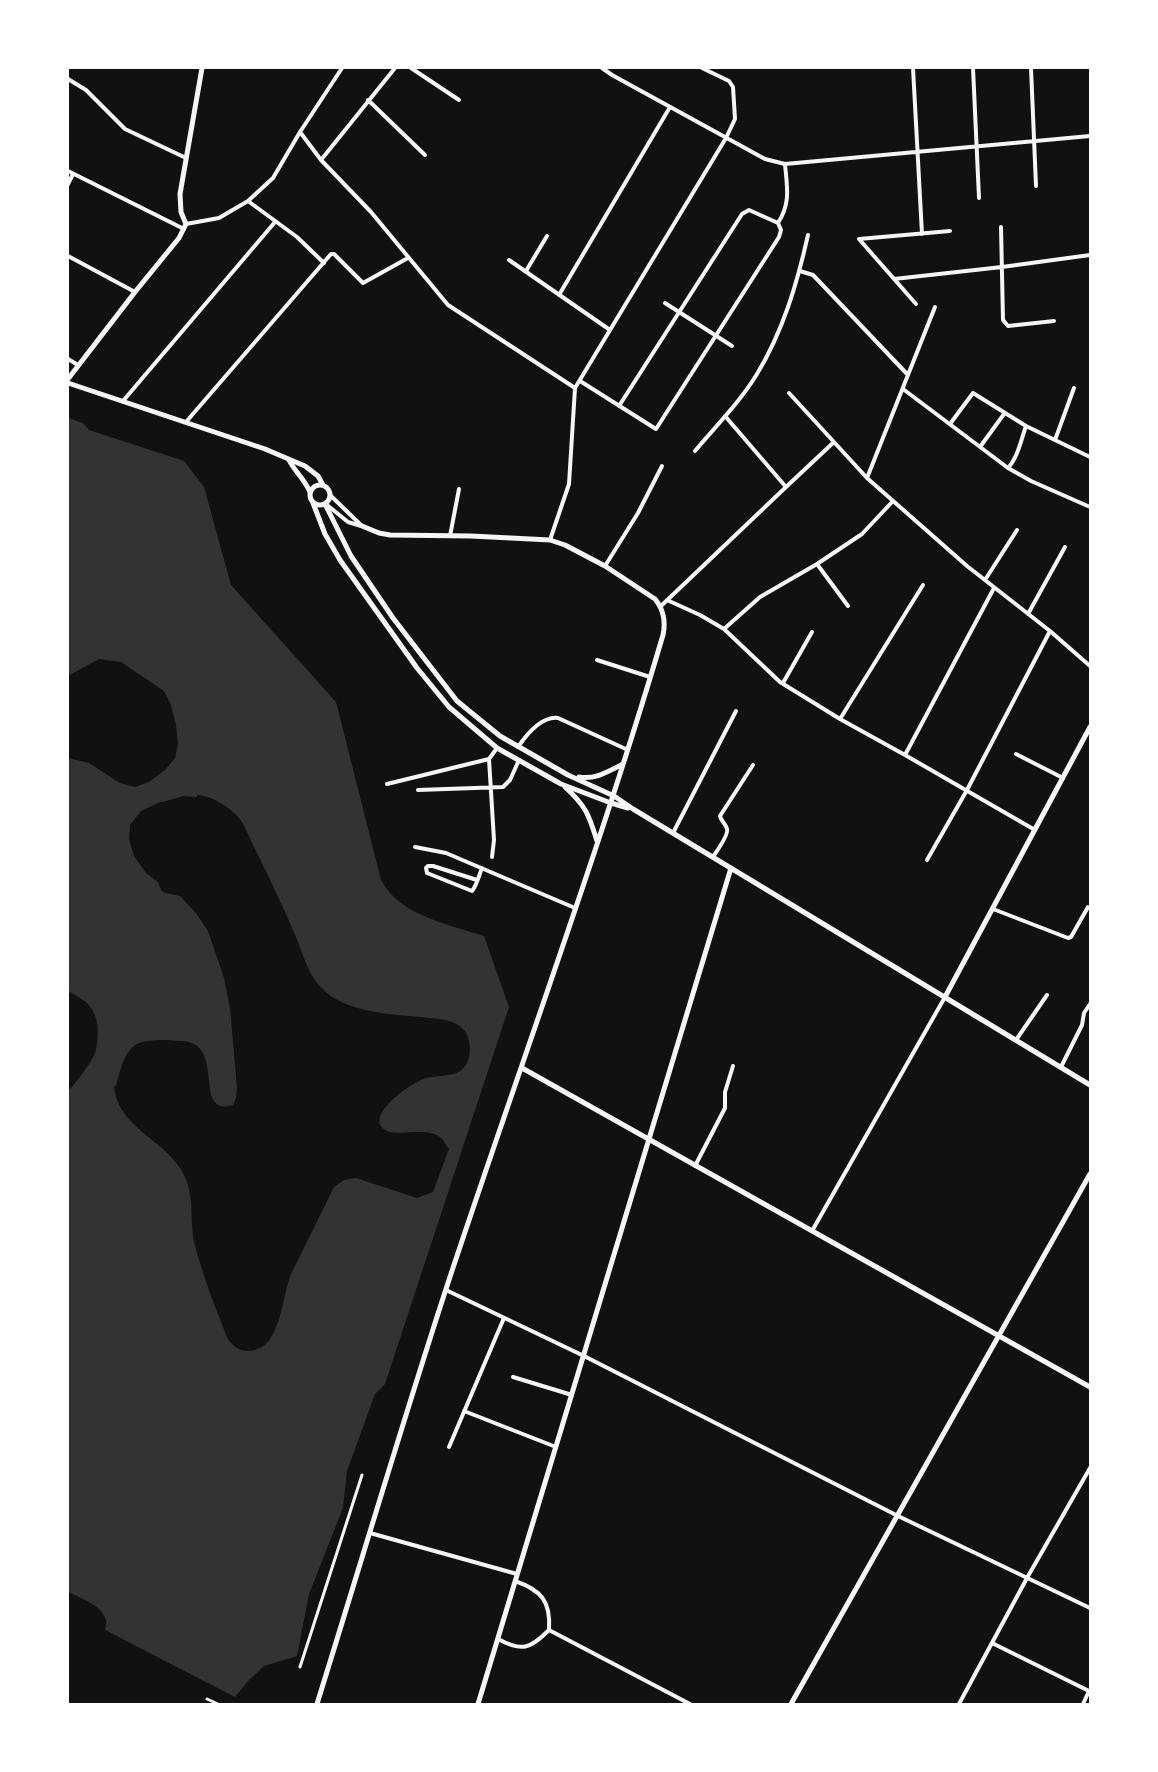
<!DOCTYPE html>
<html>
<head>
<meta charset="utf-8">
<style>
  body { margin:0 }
  #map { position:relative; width:1158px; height:1772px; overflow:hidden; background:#111; font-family:"Nunito Sans",sans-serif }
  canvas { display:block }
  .frame { position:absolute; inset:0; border:69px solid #fff; pointer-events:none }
</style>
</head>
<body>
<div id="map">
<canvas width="1158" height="1772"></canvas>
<div class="frame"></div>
</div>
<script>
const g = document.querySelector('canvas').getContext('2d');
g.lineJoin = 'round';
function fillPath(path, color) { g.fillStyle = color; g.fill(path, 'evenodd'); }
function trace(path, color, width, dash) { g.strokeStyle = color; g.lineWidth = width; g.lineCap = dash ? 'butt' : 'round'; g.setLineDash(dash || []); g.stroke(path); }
fillPath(new Path2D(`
  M68 418 83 423 89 430 184 461 204 487 231 585 336 702 381 880C400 916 448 924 484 936L509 1007 385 1384 375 1394 347 1471 343 1508 309 1594 297 1656 264 1666 247 1682 235 1697 105 1630C113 1609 82 1599 68 1592V1091C74 1086 93 1060 95 1053 99 1041 99 1021 93 1011 88 1001 76 996 68 991V758L89 763 120 783 135 787 149 782 166 769 175 758 178 744 176 725 171 705 164 691 121 662 99 659 68 676ZM197 795C212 796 230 807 240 819 246 828 251 841 256 851 270 880 284 908 296 937 302 952 307 970 317 983 340 1012 387 1014 421 1017 435 1019 454 1018 464 1030 472 1040 473 1063 460 1071 453 1076 435 1076 427 1078 413 1081 371 1111 381 1126 390 1141 426 1124 441 1138 444 1140 446 1146 449 1149L433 1192 417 1198 356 1178 344 1180 334 1187 291 1274C283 1295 283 1319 270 1339 261 1352 242 1356 231 1343 227 1339 225 1332 223 1327 213 1302 201 1270 195 1245 189 1222 195 1199 185 1177 169 1140 118 1130 114 1086H116C120 1072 123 1054 135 1045 142 1040 158 1040 167 1040 175 1041 187 1040 194 1044 220 1058 196 1116 233 1105L236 1098 237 1088 230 1008 224 978 208 931 196 913 180 896 165 893 161 890 158 882 146 873 134 856 129 839 130 825 141 811 160 802H163L183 796 197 797Z`), '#333');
trace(new Path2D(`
  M300 1667 362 1475
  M207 1699 218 1704`), '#f5f5f5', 3);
trace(new Path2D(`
  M411 68 459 100
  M602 68 612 75 765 159 785 164 1090 136
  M913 68 922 234
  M973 68 979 198
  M1031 68 1036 186
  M68 79 86 90 125 129 186 158
  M368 100 425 155
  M300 132 321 160 371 212 448 305 575 388
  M321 160 395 68
  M68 171 184 229
  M68 184 73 174
  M248 201 297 237 324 263
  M186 224 219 218 248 201 273 178 300 132 342 68
  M1001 227 1003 320 1008 326 1054 321
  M68 256 135 292
  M509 260 610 330
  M526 271 547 236
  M800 271 813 275 908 375
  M894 279 1002 267 1090 255
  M559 295 670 107
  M665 303 732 346
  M916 304 859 239 950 231
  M68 359 78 365
  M580 381 656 429 779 237 781 230 778 223C791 203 787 187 785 164
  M903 389 1008 468 1031 481 1090 507
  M789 393 867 478 967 566 1050 631 1090 666
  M123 401 275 222
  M619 406 742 214 749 210 778 223
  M725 416 786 487 834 442
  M186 422 331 254H334L363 283 408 258
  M950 424 973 393 1026 426 1090 457
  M1055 440 1074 388
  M980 447 1004 414
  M695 451C716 426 740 402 757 374 783 331 797 284 808 235
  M1008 468C1018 457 1021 440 1026 426
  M867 478 935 307
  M330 495 362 526
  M893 501 862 534 817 564 760 597 724 629 780 682 840 719 905 755 1035 830
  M327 505 348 522 361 526
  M450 536 459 489
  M550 540 569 484 575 388 726 138 735 119 733 87 729 81 702 68
  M817 564 848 606
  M605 566 638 513 662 466
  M985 580 1017 530
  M667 600 700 615 724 629
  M661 606 786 487
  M1028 614 1065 547
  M597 660 650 677
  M783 683 812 632
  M840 719 923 585
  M518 747C527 734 542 716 558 718L628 750
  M1016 754 1063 778
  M905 755 994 588
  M489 759 494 840 492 857
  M387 784 489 759 497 748
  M418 790 503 787 510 780 519 760
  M673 833 736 711
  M415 847 446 853 575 908
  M713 857C716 852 729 835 727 829 726 824 721 821 720 816L753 765
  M927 860 967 790 1050 631
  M477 880 433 866H428L426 868 427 873 472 891C477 885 479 875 482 868
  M993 909 1068 938 1071 937 1088 907
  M1016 1040 1047 995
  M1061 1067 1082 1025 1084 1013 1090 1004
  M695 1166 725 1108V1092L733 1066
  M812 1231 945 997
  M446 1290 584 1356 898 1516 1090 1608
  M513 1377 572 1395
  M464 1411 556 1447
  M449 1447 504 1318
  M370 1533 517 1574
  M515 1581C541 1590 551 1601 549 1630L690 1704
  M498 1639C522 1652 530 1649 549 1630
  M992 1643 1089 1691 1083 1704
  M959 1704 1027 1578 1090 1468`), '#f5f5f5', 4);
trace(new Path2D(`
  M68 379 135 292 179 238 186 224 181 212 180 194 202 68
  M68 383 265 449 305 466 318 476 323 485
  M289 460C295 472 304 478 310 492
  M310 495a10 10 0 1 1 20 0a10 10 0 1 1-20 0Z
  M313 503 325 534 340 560 417 668 449 707 497 748 561 784 611 803 628 808
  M325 504 351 556 393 618 457 701 500 736 568 775 614 796 633 809 1090 1085
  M579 777C595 780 609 771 623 764
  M565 787C586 806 589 815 597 841
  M945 997 1090 727
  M522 1068 1090 1387
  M317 1704C360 1566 401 1427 446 1289 518 1071 598 855 663 635 666 621 664 610 655 599L605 566 565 545 550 540 471 536 390 535 379 533 362 526
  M478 1704 731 868
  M791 1704 1090 1174`), '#f5f5f5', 5);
</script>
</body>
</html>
